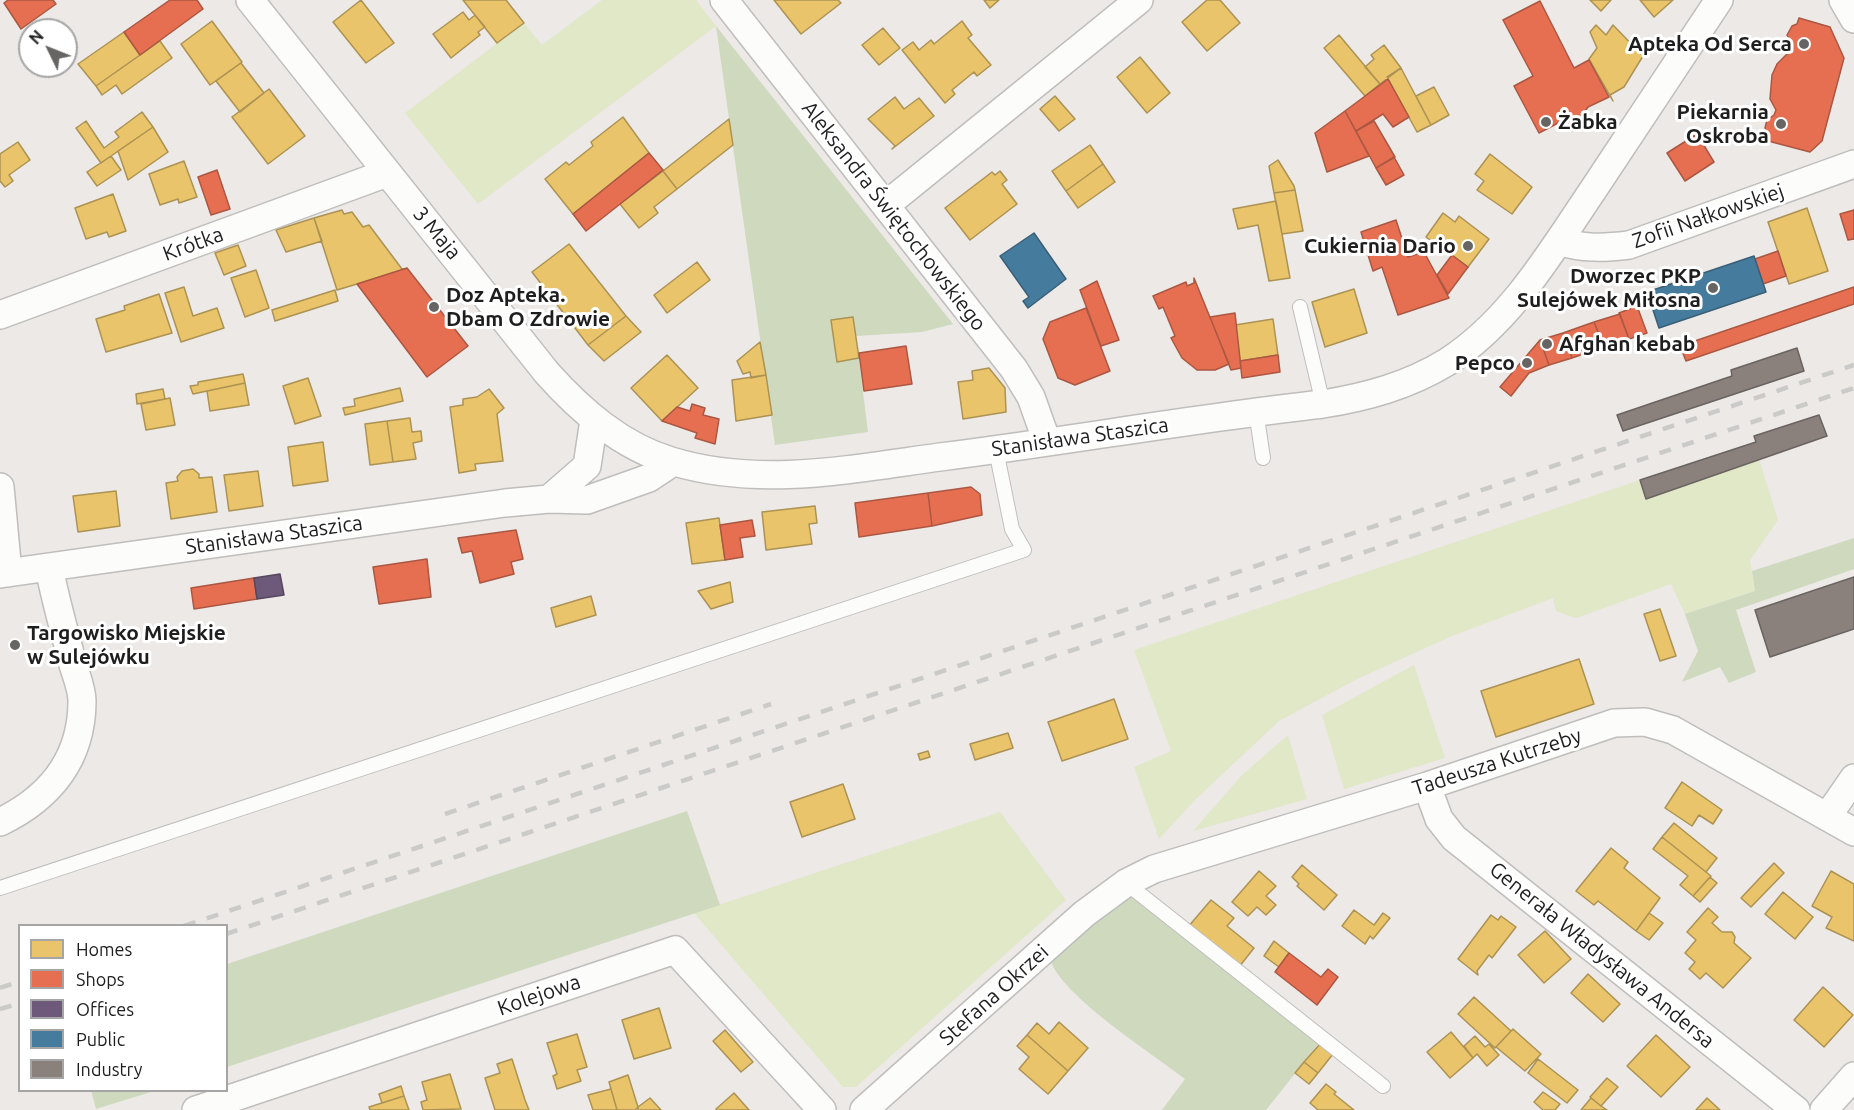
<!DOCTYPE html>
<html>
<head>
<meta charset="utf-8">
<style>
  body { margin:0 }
  #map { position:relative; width:1854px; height:1110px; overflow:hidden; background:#ece9e7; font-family:Ubuntu,sans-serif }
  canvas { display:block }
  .legend { position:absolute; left:18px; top:924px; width:210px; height:168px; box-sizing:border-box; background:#fff; border:2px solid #a5a5a5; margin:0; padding:8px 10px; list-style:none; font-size:18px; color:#1e1e1e }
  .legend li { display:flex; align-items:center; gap:12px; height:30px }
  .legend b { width:30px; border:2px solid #a5a5a5 }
  .north { position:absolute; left:18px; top:18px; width:60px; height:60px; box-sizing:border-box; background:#fff; border:2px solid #a5a5a5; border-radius:50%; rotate:313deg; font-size:16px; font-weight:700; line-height:24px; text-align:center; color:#1e1e1e }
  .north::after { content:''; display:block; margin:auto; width:21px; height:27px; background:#666564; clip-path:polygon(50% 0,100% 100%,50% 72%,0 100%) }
</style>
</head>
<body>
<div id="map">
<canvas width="1854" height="1110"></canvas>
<ul class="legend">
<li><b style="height:16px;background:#e9c46a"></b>Homes</li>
<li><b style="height:16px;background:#e76f51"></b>Shops</li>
<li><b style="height:16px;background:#6d597a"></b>Offices</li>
<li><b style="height:16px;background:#457b9d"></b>Public</li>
<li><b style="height:16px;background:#8a817c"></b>Industry</li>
</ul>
<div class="north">N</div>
</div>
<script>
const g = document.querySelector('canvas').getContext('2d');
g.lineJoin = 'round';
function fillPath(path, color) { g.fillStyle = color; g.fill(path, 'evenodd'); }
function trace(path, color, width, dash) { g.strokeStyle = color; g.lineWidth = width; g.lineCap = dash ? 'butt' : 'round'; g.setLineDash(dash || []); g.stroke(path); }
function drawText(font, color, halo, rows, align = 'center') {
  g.font = font + ' Ubuntu,sans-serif'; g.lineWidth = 6; g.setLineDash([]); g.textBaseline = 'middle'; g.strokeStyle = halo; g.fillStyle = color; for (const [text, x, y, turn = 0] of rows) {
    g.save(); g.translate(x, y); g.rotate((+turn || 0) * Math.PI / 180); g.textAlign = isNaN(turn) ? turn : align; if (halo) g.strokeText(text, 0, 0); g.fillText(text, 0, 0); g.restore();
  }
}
fillPath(new Path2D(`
  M602 0H696L716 26 478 204 405 113 524 23 542 45Z
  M1759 459 1778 520 1750 560 1755 591 1685 614 1671 584 1576 618 1556 611 1553 598 1452 636 1357 679 1279 721 1196 799 1159 839 1134 767 1171 751 1134 650 1640 480 1646 499Z
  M1414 665 1445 758 1344 789 1322 715Z
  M1288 735 1307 799 1193 831 1242 775Z
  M1000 812 1066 900 856 1087H843L694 913Z`), '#e0e8c7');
fillPath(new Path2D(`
  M716 26 953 324 922 332 856 336 868 432 775 445Z
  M1854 538V569L1736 610 1756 672 1729 683 1720 667 1682 682 1698 651 1685 614 1755 591 1752 571Z
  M687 811 720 905 227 1067V964Z
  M1130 892 1320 1042 1266 1110H1162L1185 1079C1153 1054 1060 995 1050 959Z
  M91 1090H154V1091L96 1109Z`), '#ced9bd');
const homes = new Path2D(`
  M361 0 394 43 366 63 333 22Z
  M463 0H506L524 23 497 43Z
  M774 0H838L841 3 801 34Z
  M984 0H999L990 8Z
  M1207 0H1220L1240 23 1207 51 1182 22Z
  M1590 0H1611L1601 11Z
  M1640 0H1673L1654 17Z
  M463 12 469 20 475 15 485 27 478 32 480 35 451 58 433 34Z
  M212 21 242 62 210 85 181 44Z
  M962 21 972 35 968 38 991 65 977 76 974 72 952 90 955 94 945 103 902 50 913 42 919 50 931 40 934 44Z
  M1596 25 1606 35 1613 25 1643 56 1624 87 1610 95 1613 101 1589 59 1597 48 1590 32Z
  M883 28 900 48 879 65 862 45Z
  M124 32 140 55 96 86 78 64Z
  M1339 35 1380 84 1365 96 1324 48Z
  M160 41 172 58 122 94 116 85 102 95 96 86Z
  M1384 45 1401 68 1380 84 1365 67 1374 59 1371 55Z
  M1140 57 1170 93 1147 113 1117 77Z
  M241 63 264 93 240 112 216 81Z
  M1401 68 1431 125 1417 132 1387 77Z
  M1434 87 1449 115 1431 125 1416 96Z
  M269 89 305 136 268 164 232 117Z
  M1055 96 1075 119 1059 131 1040 109Z
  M895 97 904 109 919 98 934 116 892 149 895 146 868 119Z
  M142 112 153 127 101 163 76 128 86 121 104 148 119 137 115 132Z
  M623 117 649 153 573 214 545 179 566 162 569 165 593 146 591 142Z
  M729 119 733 145 677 189 663 171Z
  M153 127 168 152 128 180 118 151Z
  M18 142 30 160 9 175 13 181 5 187 0 181V154Z
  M1090 145 1103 164 1066 191 1052 171Z
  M1490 154 1532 187 1512 214 1477 190 1484 181 1475 174Z
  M111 156 121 170 97 186 87 172Z
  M1278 160 1294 186 1295 190 1274 193 1269 166Z
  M184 161 197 197 179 203 178 199 160 205 149 174Z
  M1103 164 1115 182 1078 208 1066 191Z
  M663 171 677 189 654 207 658 213 639 228 620 204Z
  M1000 171 1007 180 1002 184 1017 204 970 240 945 208 992 172 995 175Z
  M1295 190 1303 231 1282 234 1274 193Z
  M113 194 126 231 109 237 107 232 86 239 75 208Z
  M1276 201 1290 278 1269 281 1258 225 1238 229 1233 209Z
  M1807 208 1828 271 1789 284 1768 222Z
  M342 210 344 214 352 212 363 227 369 225 402 269H407L337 290 314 218Z
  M1443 213 1455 222 1459 216 1489 239 1468 267 1426 237Z
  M314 218 322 241 286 252 276 230Z
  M569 244 626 316 588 345 532 272Z
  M238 245 246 266 224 275 215 253Z
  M697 262 710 280 667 313 654 295Z
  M256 270 269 308 245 317 231 278Z
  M184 287 193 316 217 308 224 328 181 342 165 293Z
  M1354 289 1367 333 1325 347 1312 302Z
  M335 290 338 301 275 321 272 310Z
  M159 294 172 333 106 352 96 319 125 310 124 306Z
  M626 316 641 332 604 361 588 345Z
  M853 317 859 358 837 362 831 320Z
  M1273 319 1278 355 1240 361 1235 325Z
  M760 342 766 375 751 378 750 372 743 374 737 361Z
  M667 355 698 388 662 421 631 388Z
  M989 368 1005 388 1006 412 963 419 958 382 973 380 972 371Z
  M243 374 245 383 193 394 190 386 198 385V382Z
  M766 375 772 415 736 421 732 380Z
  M308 378 321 416 295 424 283 386Z
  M245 383 249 405 210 411 207 391Z
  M400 388 403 401 345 415 343 408 355 406 354 399Z
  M163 389 165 399 137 404 136 394Z
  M489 389 504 408 497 414 503 461 475 464 476 470 459 473 450 407 463 405V399L477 397Z
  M170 398 175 425 146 430 141 404Z
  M410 418 412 432 421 431 422 441 413 443 416 459 393 462 387 421Z
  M387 421 393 462 370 465 365 424Z
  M323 442 328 481 293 486 288 447Z
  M193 469 199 474V478L212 477 217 512 171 519 166 483 178 481 177 477 182 471Z
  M258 471 263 506 229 511 224 475Z
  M116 491 120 526 78 532 73 496Z
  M815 506 817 523 809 524 812 544 766 550 762 512Z
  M719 518 725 560 692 564 686 523Z
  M730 582 733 602 711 609 698 591Z
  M591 596 596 615 556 627 551 608Z
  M1660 609 1676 656 1660 661 1644 614Z
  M1579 659 1594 704 1496 737 1481 691Z
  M1114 699 1128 739 1062 761 1048 722Z
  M1008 733 1013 748 975 760 970 744Z
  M928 751 930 757 920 760 918 754Z
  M1682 782 1722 810 1713 824 1699 815 1692 826 1665 808Z
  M843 784 855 819 802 837 790 802Z
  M1674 823 1717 858 1706 872 1662 837Z
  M1662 837 1711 876 1693 896 1680 885 1688 876 1653 849Z
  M1611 848 1628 862 1624 868 1660 898 1636 931 1598 901 1594 905 1576 891Z
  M1774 863 1784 873 1751 907 1741 898Z
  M1302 865 1337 895 1324 910 1297 886 1299 884 1292 877Z
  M1259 871 1276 886 1266 896 1276 905 1266 915 1257 907 1248 916 1232 902Z
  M1831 871 1854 884V941L1826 928 1832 917 1812 906Z
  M1710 877 1717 883 1700 902 1693 896Z
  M1783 892 1813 917 1795 939 1765 914Z
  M1211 900 1234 918 1227 926 1254 948 1239 967 1188 927Z
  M1708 908 1718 917 1712 923 1722 932H1732L1735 937 1734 943 1751 958 1723 988 1706 973 1700 979 1689 969 1695 962 1685 953 1696 940 1687 932Z
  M1354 910 1374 925 1383 913 1390 918 1373 939 1370 936 1365 944 1342 926Z
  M1649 913 1663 923 1649 940 1636 931Z
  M1491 915 1498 920 1501 916 1516 927 1492 958 1489 955 1477 971 1478 975 1458 959Z
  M1545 931 1571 959 1544 983 1518 955Z
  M1274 941 1289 953 1279 967 1264 956Z
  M1588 974 1620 1004 1603 1022 1571 993Z
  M1823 987 1853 1015 1824 1047 1794 1020Z
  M1474 997 1511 1031 1495 1048 1458 1014Z
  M659 1008 671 1048 634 1059 622 1020Z
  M1059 1022 1088 1048 1068 1071 1027 1035 1037 1023 1049 1034Z
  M1513 1029 1541 1054 1525 1071 1496 1047Z
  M725 1030 753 1062 741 1072 713 1041Z
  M1451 1032 1473 1058 1450 1078 1427 1052Z
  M577 1034 587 1067 577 1070 581 1081 557 1089 553 1076 557 1074 547 1043Z
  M1027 1035 1068 1071 1048 1094 1019 1069 1029 1057 1017 1046Z
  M1656 1035 1690 1067 1661 1097 1627 1066Z
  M1475 1036 1485 1047 1489 1044 1499 1055 1487 1066 1477 1054 1473 1058 1464 1046Z
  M1321 1043 1333 1054 1318 1073 1304 1062Z
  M512 1059 525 1100 529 1110H495L485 1078 500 1073 497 1064Z
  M1538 1059 1578 1090 1567 1103 1528 1073Z
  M1304 1062 1318 1073 1309 1084 1295 1073Z
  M450 1074 461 1109 423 1110 421 1102 427 1100 422 1082Z
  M628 1075 638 1107 635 1110H617L609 1082Z
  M1607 1078 1618 1087 1601 1106 1590 1097Z
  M1326 1084 1336 1092 1334 1094 1354 1110H1318L1310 1103Z
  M401 1086 404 1096 382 1103 379 1094Z
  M611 1089 617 1110H593L588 1095Z
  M1543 1092 1560 1104 1555 1110H1543L1534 1102Z
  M734 1093 749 1110H717L716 1109Z
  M404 1096 409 1110H370L369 1107Z
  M650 1098 661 1110H638V1107Z
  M1591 1098 1601 1106 1607 1110H1581Z
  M1707 1098 1720 1110H1696Z`);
fillPath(homes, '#e9c46a');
trace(homes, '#ac9253', 1.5);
const shops = new Path2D(`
  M8 0H53L56 4 21 29 4 3Z
  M170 0H197L203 9 140 55 124 32Z
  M1540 1 1574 68 1589 60 1609 97 1588 107 1572 131 1560 122 1539 133 1514 86 1533 76 1503 20Z
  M1799 18 1830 27 1844 58 1822 141 1810 152 1768 141 1769 135 1765 128 1767 120 1774 115 1776 110 1770 99 1772 75 1777 64 1791 50 1792 45 1787 35 1792 26 1797 24Z
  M1388 79 1409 117 1393 127 1383 114 1356 131 1345 111Z
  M1345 111 1369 156 1327 172 1315 133Z
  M1374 121 1395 157 1376 168 1356 131Z
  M1697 134 1714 162 1685 181 1667 153Z
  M649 153 663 170 586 231 573 214Z
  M1394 157 1404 175 1386 185 1376 168Z
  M217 170 230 209 211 215 198 177Z
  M1854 210V239L1848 240 1840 214Z
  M1396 220 1408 257 1424 252 1449 298 1398 315 1382 267 1373 271 1361 232Z
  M1778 251 1786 276 1763 284 1755 259Z
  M1452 255 1468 267 1448 294 1437 275Z
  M407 268 468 346 427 377 357 284Z
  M1194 278 1229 364 1215 370H1197L1182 358 1171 338 1175 336 1163 307 1159 309 1153 296 1186 282 1187 286 1194 283Z
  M1097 281 1119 340 1101 346 1080 290Z
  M1854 287V304L1686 361 1680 346Z
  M1637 306 1647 333 1629 339 1619 313Z
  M1086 308 1110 371 1075 385 1058 378 1043 339 1050 322Z
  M1235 313 1241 368 1231 370 1210 317Z
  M1620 314 1629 339 1604 347 1594 322Z
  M1594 322 1604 347 1572 358 1563 333Z
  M1563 333 1572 358 1549 365 1540 340Z
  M1540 340 1549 365 1529 373 1511 396 1500 387Z
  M906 346 912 384 864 391 859 353Z
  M1278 355 1280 372 1242 378 1240 361Z
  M692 404 705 408 703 415 719 419 715 444 695 438 697 433 662 421 677 407 690 411Z
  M971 487 980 494 982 515 932 526 928 493Z
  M928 493 932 526 859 537 855 503Z
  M752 520 755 536 740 538 743 557 725 560 720 525Z
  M516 530 523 559 511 562 514 574 480 583 472 551 462 553 458 538Z
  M427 559 431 597 379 604 373 567Z
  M254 578 257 599 194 609 191 588Z
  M1289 953 1321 977 1328 969 1338 977 1317 1005 1275 972Z`);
fillPath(shops, '#e76f51');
trace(shops, '#ab5742', 1.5);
const offices = new Path2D(`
  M280 574 284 595 257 599 254 578Z`);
fillPath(offices, '#6d597a');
trace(offices, '#55475e', 1.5);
const public = new Path2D(`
  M1034 233 1066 279 1028 308 1023 301 1029 297 1000 256Z
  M1754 256 1766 292 1659 328 1647 292Z`);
fillPath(public, '#457b9d');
trace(public, '#395f77', 1.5);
const industry = new Path2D(`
  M1797 348 1804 371 1623 431 1617 415 1732 376 1731 370Z
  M1819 415 1827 436 1646 499 1640 480 1756 442 1754 436Z
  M1854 577V629L1770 657 1755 610Z`);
fillPath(industry, '#8a817c');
trace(industry, '#6a6360', 1.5);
const service = new Path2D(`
  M1300 307 1323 404
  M1256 411 1263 458
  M1126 883 1383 1086
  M0 888 1024 550 1012 529 996 450`);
const minor = new Path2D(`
  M250 0 547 373C581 411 621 446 671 461 760 488 851 469 940 457 1068 441 1195 418 1323 404 1366 397 1408 386 1447 362 1511 321 1551 252 1593 190 1635 127 1677 63 1719 0
  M724 0 1014 369 1031 397 1047 442
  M1843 0 1854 19
  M886 205 1139 0
  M1559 241C1582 249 1605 248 1629 245L1854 164
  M0 315 387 173
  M0 487 8 573
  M549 499 587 466 594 420
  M0 574 505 503 549 499 587 500 649 478 673 462
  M1427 786 1439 819 1454 838 1796 1110
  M1827 817 1854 778
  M0 822C50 798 82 759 82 701 82 688 75 673 72 661 64 629 55 599 49 567
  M196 1110 675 950 822 1110
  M864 1110 1084 914 1126 883 1154 869 1427 786 1614 723 1645 722 1673 730 1854 832
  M1824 1110 1854 1076`);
trace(service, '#bfbebd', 16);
trace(minor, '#bfbebd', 30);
trace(service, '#fcfcfb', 14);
trace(minor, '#fcfcfb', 27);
trace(new Path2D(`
  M445 814 771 704
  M184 926 1854 365
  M226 934 1854 388
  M0 988 20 981
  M0 1009 20 1003`), '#cacac9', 4.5, [12, 12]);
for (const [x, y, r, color] of [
  [1804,44,6,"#666564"],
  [1546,122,6,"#666564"],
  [1781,124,6,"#666564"],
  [1468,246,6,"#666564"],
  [1713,288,6,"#666564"],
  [434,307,6,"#666564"],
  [1547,344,6,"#666564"],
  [1527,363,6,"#666564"],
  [15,645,6,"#666564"]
]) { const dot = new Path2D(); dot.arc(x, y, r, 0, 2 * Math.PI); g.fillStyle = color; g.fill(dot); trace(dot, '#fff', 2); }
drawText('bold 21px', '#1e1e1e', '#fff', [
  ["Apteka Od Serca",1792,44],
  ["Piekarnia",1769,112],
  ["Oskroba",1769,136],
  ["Żabka",1558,122,"left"],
  ["Cukiernia Dario",1456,246],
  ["Dworzec PKP",1701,276],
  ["Sulejówek Miłosna",1701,300],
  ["Doz Apteka.",446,295,"left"],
  ["Dbam O Zdrowie",446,319,"left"],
  ["Afghan kebab",1559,344,"left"],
  ["Pepco",1515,363],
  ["Targowisko Miejskie",27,633,"left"],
  ["w Sulejówku",27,657,"left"]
], 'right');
drawText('21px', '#1e1e1e', '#fff', [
  ["Aleksandra Świętochowskiego",894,216,52],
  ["Zofii Nałkowskiej",1708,216,-19],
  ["3 Maja",437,233,50],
  ["Krótka",193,244,-20],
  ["Stanisława Staszica",1080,437,-8],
  ["Stanisława Staszica",274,535,-8],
  ["Tadeusza Kutrzeby",1497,762,-18],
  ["Generała Władysława Andersa",1602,955,39],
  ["Kolejowa",539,995,-19],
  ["Stefana Okrzei",994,995,-42]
]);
</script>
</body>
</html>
